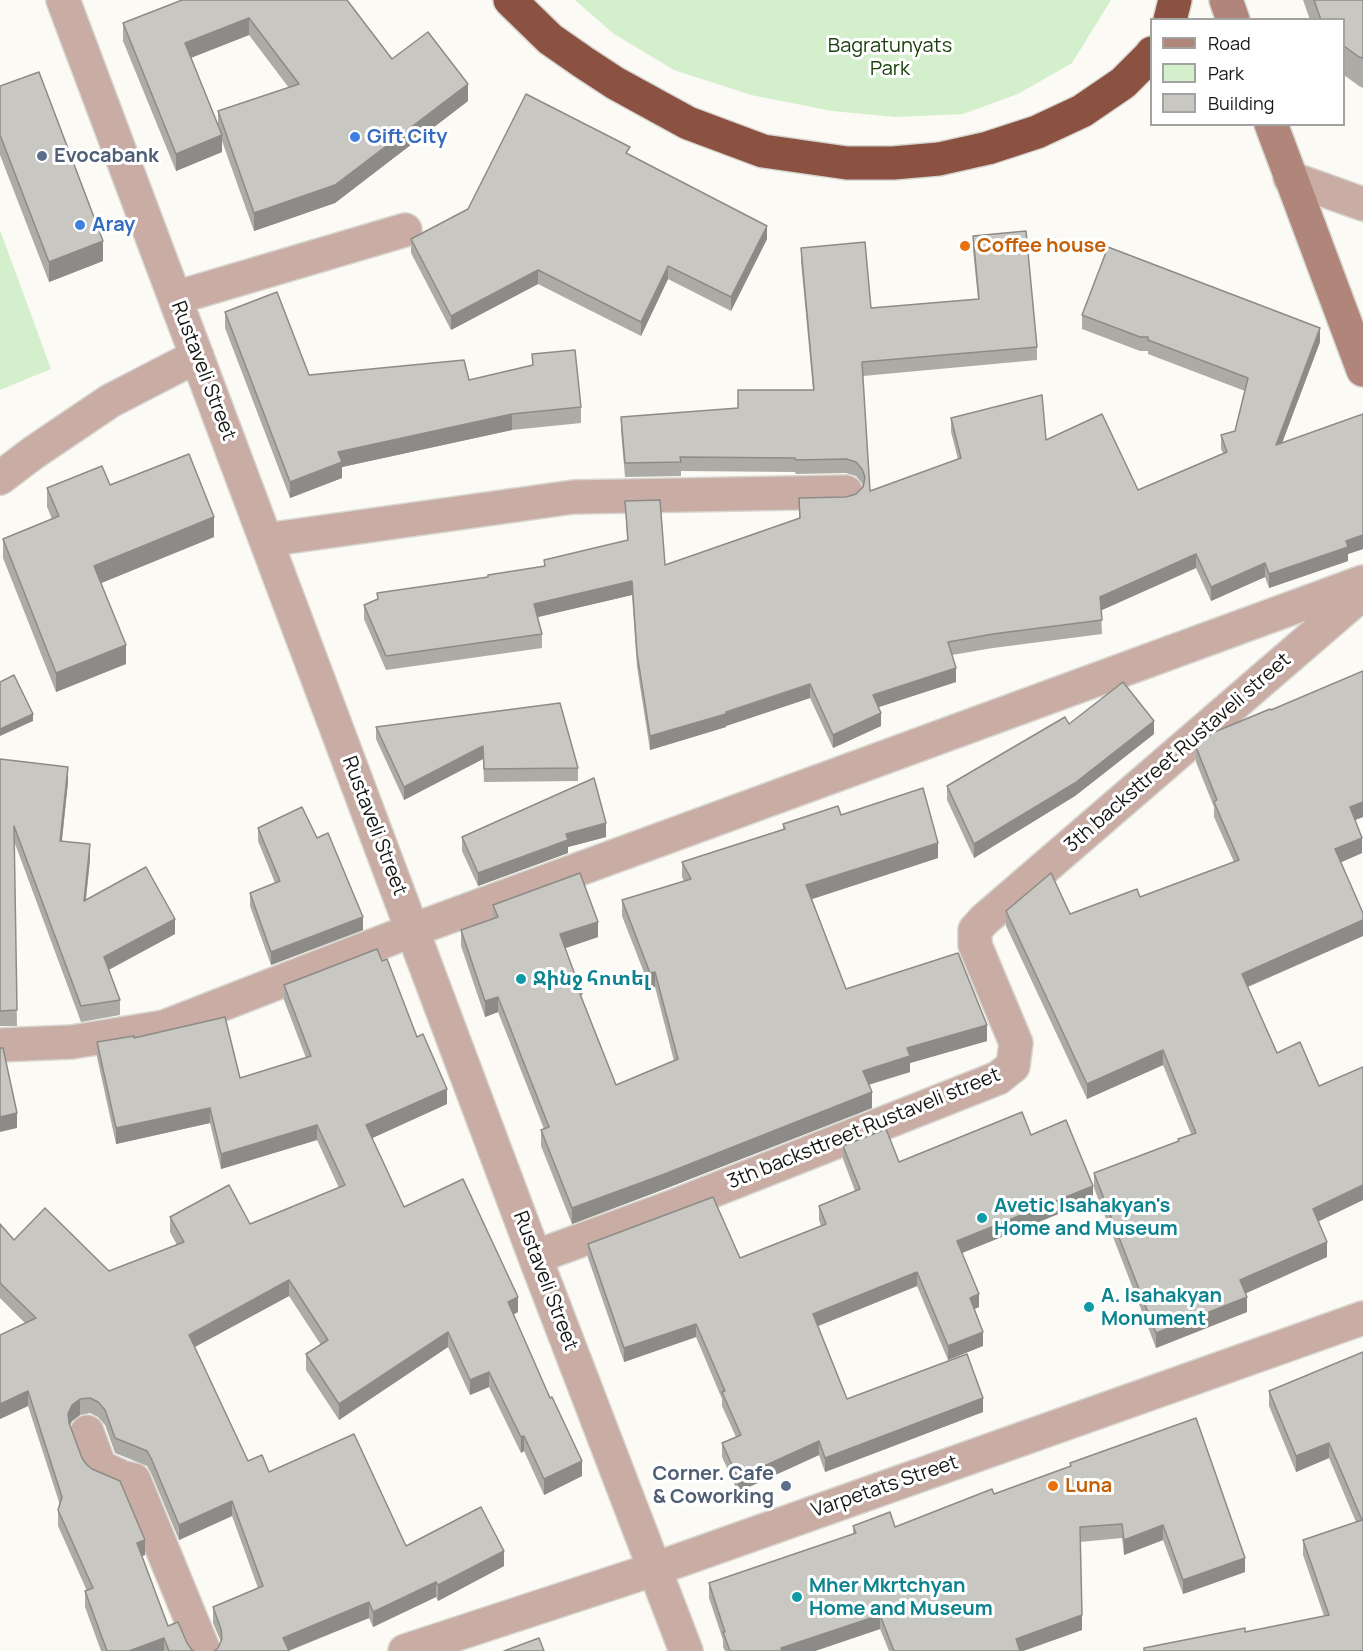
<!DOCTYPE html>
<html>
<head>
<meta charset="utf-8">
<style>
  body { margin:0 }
  #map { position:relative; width:1363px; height:1651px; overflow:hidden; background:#fcfaf4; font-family:Manrope,sans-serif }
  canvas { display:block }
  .legend { position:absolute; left:1150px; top:18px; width:195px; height:108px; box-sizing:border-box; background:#fff; border:2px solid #a2a2a1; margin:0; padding:8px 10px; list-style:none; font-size:18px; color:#161614 }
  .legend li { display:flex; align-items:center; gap:12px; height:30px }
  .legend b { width:30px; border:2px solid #a2a2a1 }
</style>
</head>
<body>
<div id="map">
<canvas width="1363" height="1651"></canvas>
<ul class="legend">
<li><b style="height:8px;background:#b0857a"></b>Road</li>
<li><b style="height:16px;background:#d3efcc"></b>Park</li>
<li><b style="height:16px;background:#c9c7c1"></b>Building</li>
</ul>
</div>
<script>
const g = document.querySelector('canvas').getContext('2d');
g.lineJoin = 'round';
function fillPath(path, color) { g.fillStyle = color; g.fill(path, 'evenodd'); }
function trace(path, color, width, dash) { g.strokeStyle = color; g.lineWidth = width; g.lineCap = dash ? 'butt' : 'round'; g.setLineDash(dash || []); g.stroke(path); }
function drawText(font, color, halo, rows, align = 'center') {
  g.font = font + ' Manrope,"Noto Sans Armenian",sans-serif'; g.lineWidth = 6; g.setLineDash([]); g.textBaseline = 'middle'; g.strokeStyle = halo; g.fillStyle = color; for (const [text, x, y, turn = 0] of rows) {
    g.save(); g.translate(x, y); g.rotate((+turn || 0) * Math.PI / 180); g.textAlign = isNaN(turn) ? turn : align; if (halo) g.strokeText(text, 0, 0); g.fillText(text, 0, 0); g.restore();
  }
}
fillPath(new Path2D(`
  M575 0H1111L1072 63 1018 94 963 114 896 117 832 111 751 95 674 70 614 34Z
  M0 230 51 369 0 390Z`), '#d3efcc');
const street = new Path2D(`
  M63 0 535 1257 686 1651
  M1290 178 1363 204
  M175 298 405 230
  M0 478 33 453 110 401 197 356
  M266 540 573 497 846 492
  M0 1045 72 1042 164 1027 413 930 1363 582
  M535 1257 669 1208 998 1078 1013 1066 1016 1043 975 945V930L984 920 1363 593
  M87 1432 100 1467 122 1477 134 1480 204 1651
  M405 1651 655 1569 1363 1318`);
const secondary = new Path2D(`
  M1226 0 1233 20
  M1271 124 1363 370`);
const highway = new Path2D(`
  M510 0 550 39 583 62 615 83 688 123 763 151 847 163H893L939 159 988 148 1037 132 1082 111 1123 83 1148 58 1152 53
  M1170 20 1175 0`);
trace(street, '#d7d6d0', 36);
trace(secondary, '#d7d6d0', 36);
trace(highway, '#d7d6d0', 36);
trace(street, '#c9aca3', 33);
trace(secondary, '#b0857a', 33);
trace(highway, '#8b5242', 33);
fillPath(new Path2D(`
  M347 0 392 59 468 101 335 203 254 231 222 141V152L176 171 123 41V23ZM249 35 289 88 218 111V125L191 58Z
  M1303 0H1363V88L1359 86 1344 75V20H1310Z
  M0 86 103 261 49 282 0 155Z
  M630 155 767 239 731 311 668 279 641 336 538 284 451 330 411 253V239Z
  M973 236 1037 347V360L863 376 870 491 958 459 951 432V418L1046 440 1138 490 1223 453 1221 449V435L1235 431 1245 391 1148 354V351H1140L1082 329V315L1320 342 1282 443 1363 414V549L1348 554V561L1269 588 1265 577 1211 601 1196 568 1101 610 1102 634 993 648 952 655 956 682 878 707 881 726 833 748 810 698 726 726V727L650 750 637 667 632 595 537 617 542 634V648L386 670 364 619V605L377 599V593L488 578 544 566V560L627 540 625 501 665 565 799 518V498L846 497 856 494 863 487 862 483 856 476 846 473 796 474 795 472 681 471V476L625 477 621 431V417L738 408 813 390 801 262V248L871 308 978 299 973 250Z
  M225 312 309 375 469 380 532 365V354L581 407V423L512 430 342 467V478L290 498 225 328Z
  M110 485 214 537 101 583 126 664 56 692 3 558V539L52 519 47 507V488Z
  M1363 671V817L1355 820 1362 853 1341 862 1363 913V936L1248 987 1277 1053 1319 1086 1363 1067V1200L1319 1221 1327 1257 1245 1293 1247 1312 1156 1348 1094 1188V1173L1178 1141V1139L1191 1134 1163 1065 1087 1099 1006 926V911L1070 914 1140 897 1234 862 1214 817V807L1196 762V747L1271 710Z
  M1069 724 1154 734 1075 796 974 858 947 800V786Z
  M376 727 578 768V781L484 782 483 759 404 800 376 739Z
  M0 759 68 782 62 841 90 859 86 900 175 934 109 970 120 1000V1015L81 1022 14 841 17 1026H0Z
  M841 815 938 858 812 899 846 989 987 1041 910 1063V1072L869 1085 872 1108 662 1190 572 1224 541 1146V1130L544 1129 498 1012 485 1017 461 946V930L493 919V905L598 937 565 948 582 998 616 1085 674 1061 655 987 650 988 622 916V900L684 881 682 877V862L783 829V824Z
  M258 828 317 838 363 930 271 965 250 906V893L275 883 258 841Z
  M462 837H606L568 847V853L478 886 462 851Z
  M382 961 447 1104 372 1138 404 1207 518 1312 513 1315 582 1476 544 1495 524 1451 521 1453 489 1387 470 1395 448 1347 339 1420 306 1370V1354L321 1345 289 1296 195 1347 248 1461 406 1546 504 1566 438 1601 436 1597 373 1627 369 1618 289 1651 218 1648 221 1642 213 1623V1607L258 1588 232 1516 179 1540 151 1473 147 1466 115 1453 105 1425 98 1417 90 1413 80 1415 72 1421 70 1425 82 1458 145 1555 142 1556 168 1626 194 1651H101L85 1607V1591H87L58 1526V1510L60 1505 28 1406 0 1419V1335L25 1323 0 1298V1224L14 1240 109 1271 177 1245 170 1232V1217L250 1224 339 1188 317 1140 221 1169 210 1123 116 1144 97 1057V1042L134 1038 240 1078 306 1058 284 1000V985Z
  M1031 1135 1093 1200 962 1253 979 1307 974 1309 983 1346 948 1360 917 1286 818 1326 847 1399 983 1412 825 1472 819 1455 738 1492 722 1457V1443L736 1437 722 1406V1399L696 1337 624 1362 588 1258V1244L740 1258 821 1226 819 1220V1206L855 1191 843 1159V1146L899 1162Z
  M1363 1352V1651H1144V1648L1245 1632 1324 1616 1303 1555V1540L1356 1522 1329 1458 1296 1472 1269 1406V1391Z
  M1070 1463 1245 1572 1183 1594 1163 1540 1124 1555 1122 1538 1080 1542 1082 1630 1023 1651H889L880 1629 815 1651H725L723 1647V1640L709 1598V1583L853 1534V1526L895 1527 994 1494 1070 1466Z`), '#adaba6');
fillPath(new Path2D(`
  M249 18V35L185 60V43Z
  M468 84V101L335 203 254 231V213Z
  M222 135V152L176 171V154Z
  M767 226V239L731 311V297Z
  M103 241V261L49 282V262Z
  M668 266V279L641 336V322Z
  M538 270V284L451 330V316Z
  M1320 328V342L1276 459V445Z
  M512 414V430L342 467V478L290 498V482L338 452Z
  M214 517V537L94 586V566Z
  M1363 535V549L1348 554V561L1269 588V574L1346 541Z
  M1196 554V568L1100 611V597Z
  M1265 563V577L1211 601V587Z
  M632 581V595L534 618V604Z
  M126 645V664L56 692V673Z
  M956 668V682L873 709V695Z
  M810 684V698L726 726V727L650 750V736L726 712Z
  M881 713V726L833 748V735Z
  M33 714V721L0 736V729Z
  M1154 721V734L1075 796 974 858V844Z
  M483 746V759L404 800V787Z
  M68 767V782L60 856V841Z
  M1363 802V817L1350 822V807Z
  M606 823V837L568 847V853L478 886V873L566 834Z
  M1362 838V853L1335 865V849Z
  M938 843V858L806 901V885Z
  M90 844V859L84 916V901Z
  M363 917V930L271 965V952Z
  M175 919V934L104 972V957Z
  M1363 920V936L1242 989V974Z
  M598 922V937L560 950V934Z
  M655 972V987L650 988V973Z
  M498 997V1012L485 1017V1001Z
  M987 1025V1041L910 1063V1072L863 1086V1071L907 1048Z
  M1163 1050V1065L1087 1099V1084Z
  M447 1089V1104L366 1141V1125Z
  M872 1092V1108L662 1190 572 1224V1208Z
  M210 1108V1123L116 1144V1128Z
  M17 1113V1128L0 1132V1117Z
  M317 1125V1140L221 1169V1154Z
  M1363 1185V1200L1313 1224V1209Z
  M1093 1186V1200L957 1255V1241Z
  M1327 1242V1257L1240 1296V1280Z
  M917 1272V1286L813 1328V1314Z
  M289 1280V1296L189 1350V1335Z
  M979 1294V1307L970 1311V1298Z
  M518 1297V1312L508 1317V1302Z
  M1247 1297V1312L1156 1348V1333Z
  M696 1324V1337L624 1362V1348Z
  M448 1332V1347L339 1420V1404Z
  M983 1332V1346L948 1360V1346Z
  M489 1372V1387L470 1395V1380Z
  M28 1391V1406L0 1419V1404Z
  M983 1398V1412L825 1472V1458Z
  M80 1399V1415L72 1421 68 1429V1414L72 1405Z
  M524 1436V1451L521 1453V1437Z
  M819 1441V1455L738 1492V1478Z
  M1329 1443V1458L1296 1472V1456Z
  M582 1461V1476L544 1495V1479Z
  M232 1501V1516L179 1540V1525Z
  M1163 1525V1540L1124 1555V1540Z
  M145 1540V1555L137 1558V1543Z
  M504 1551V1566L438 1601V1585Z
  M1245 1558V1572L1183 1594V1580Z
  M436 1582V1597L373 1627V1612Z
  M369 1602V1618L287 1651 283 1638Z
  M880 1615V1629L815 1651H781V1648Z
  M1082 1615V1630L1023 1651H1016V1639Z
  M164 1638V1651H129Z`), '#8d8b87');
const building = new Path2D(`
  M182 0H347L392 59 428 32 468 84 335 185 254 213 218 111 299 84 249 18 185 43 222 135 176 154 123 23Z
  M1314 0H1363V58L1359 57 1344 46V20H1321Z
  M39 72 103 241 49 262 0 135V86Z
  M526 94 630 147 626 153 767 226 731 297 668 266 641 322 538 270 451 316 411 239 468 209Z
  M1026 231 1037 347 862 362 870 491 961 458 951 418 1042 395 1046 440 1102 414 1138 490 1227 452 1221 435 1235 431 1248 378 1148 340V337H1140L1082 315 1108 247 1320 328 1276 445 1363 414V535L1346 541 1348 547 1269 574 1265 563 1211 587 1196 554 1100 597 1102 620 993 634 948 642 956 668 873 695 881 713 833 735 810 684 726 712V714L650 736 637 653 632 581 534 604 542 634 386 656 364 605 378 599 377 593 488 577V575L545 566 544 560 628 540 625 501 660 500 665 565 800 518 799 498 846 497 856 494 863 487 865 477 862 469 856 462 846 459 796 460 795 458 680 457 681 462 625 463 621 417 738 408V390H814L801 248 865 242 871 308 979 299 973 236Z
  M277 292 309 375 464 360 469 380 533 365 532 354 575 350 581 407 512 414 338 452 342 462 290 482 225 312Z
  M189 454 214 517 94 566 126 645 56 673 3 539 59 516 47 488 102 466 110 485Z
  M1363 671V802L1350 807 1362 838 1335 849 1363 913V920L1242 974 1277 1053 1300 1042 1319 1086 1363 1067V1185L1313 1209 1327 1242 1240 1280 1247 1297 1156 1333 1094 1173 1179 1141 1178 1139 1196 1133 1163 1050 1087 1084 1006 911 1051 873 1070 914 1137 889 1140 897 1239 860 1214 802 1217 800 1196 747 1212 733 1270 709 1271 710Z
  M14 675 33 714 0 729V682Z
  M1123 682 1154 721 1075 783 974 844 947 786 1065 717 1069 724Z
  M560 703 578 768 484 769 483 746 404 787 376 727Z
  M0 759 68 767 60 841 90 844 84 901 146 867 175 919 104 957 120 1000 81 1006 14 826 17 1010 0 1011Z
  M594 778 606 823 566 834 568 840 478 873 462 837Z
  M923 788 938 843 806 885 846 989 958 953 987 1025 907 1048 910 1056 863 1071 872 1092 662 1175 572 1208 541 1130 549 1127 498 997 485 1001 461 930 498 917 493 905 580 873 598 922 560 934 582 994H580L616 1085 678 1059 655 972 650 973 622 900 691 879 682 862 785 829 783 824 838 806 841 815Z
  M302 807 317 838 328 833 363 917 271 952 250 893 280 881 258 828Z
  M377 949 382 961 387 959 417 1037 423 1034 447 1089 366 1125 404 1207 463 1179 518 1297 508 1302 550 1398 552 1397 582 1461 544 1479 524 1436 521 1437 489 1372 470 1380 448 1332 339 1404 306 1354 328 1340 289 1280 189 1335 248 1461 262 1455 269 1472 354 1434 406 1546 481 1507 504 1551 438 1585 436 1582 373 1612 369 1602 283 1638 289 1651H214L218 1648 222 1639 221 1629 213 1607 263 1586 232 1501 179 1525 151 1458 147 1451 115 1438 105 1410 98 1402 90 1398 80 1399 72 1405 68 1414 69 1423 82 1458 87 1465 92 1469 120 1481 145 1540 137 1543 168 1626 178 1622 187 1643 192 1650 194 1651H169L164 1638 129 1651H107L85 1591 93 1588 58 1510 62 1497 28 1391 0 1404V1335L36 1318 0 1283V1224L14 1240 45 1208 109 1271 184 1242 170 1217 229 1185 250 1224 345 1185 317 1125 221 1154 210 1108 116 1128 97 1042 134 1036V1038L225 1017 240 1078 311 1056 284 985Z
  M0 1048H3L17 1113 0 1117Z
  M1022 1112 1031 1135 1066 1120 1093 1186 957 1241 979 1294 970 1298 983 1332 948 1346 917 1272 813 1314 847 1399 967 1354 983 1398 825 1458 819 1441 738 1478 722 1443 741 1435 722 1392 725 1391 696 1324 624 1348 588 1244 713 1197 740 1258 826 1224 819 1206 860 1189 843 1146 886 1129 899 1162Z
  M1363 1352V1651H1144V1648L1245 1628V1632L1329 1615 1303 1540 1362 1520 1329 1443 1296 1456 1269 1391Z
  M1196 1418 1245 1558 1183 1580 1163 1525 1124 1540 1122 1524 1080 1527 1082 1615 1016 1639 1020 1651H894L880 1615 781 1648 782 1651H730L723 1632H725L709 1583 856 1533 853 1526 890 1512 895 1527 992 1489 994 1494 1071 1466 1070 1463Z
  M539 1638 544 1651H504Z`);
fillPath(building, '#c9c7c1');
trace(building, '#8d8b87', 1.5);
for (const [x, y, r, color] of [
  [355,137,6,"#3f7fe0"],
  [42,156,6,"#5c6f8a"],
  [80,225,6,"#3f7fe0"],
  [965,246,6,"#e8710a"],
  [521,979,6,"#0f9aa8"],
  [982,1218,6,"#0f9aa8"],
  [1089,1307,6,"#0f9aa8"],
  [786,1486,6,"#5c6f8a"],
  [1053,1486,6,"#e8710a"],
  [797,1597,6,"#0f9aa8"]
]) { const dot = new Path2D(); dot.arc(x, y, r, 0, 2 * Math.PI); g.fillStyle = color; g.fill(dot); trace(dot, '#fff', 2); }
drawText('20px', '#1a400d', '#fff', [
  ["Bagratunyats",890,46],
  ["Park",890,69]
]);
drawText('bold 20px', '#366cbe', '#fff', [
  ["Gift City",367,137],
  ["Aray",92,225]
], 'left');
drawText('bold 20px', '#4e5e75', '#fff', [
  ["Evocabank",54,156],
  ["Corner. Cafe",774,1474,"right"],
  ["& Coworking",774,1497,"right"]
], 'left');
drawText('bold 20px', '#c56008', '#fff', [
  ["Coffee house",977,246],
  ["Luna",1065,1486]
], 'left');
drawText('20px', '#161614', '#fff', [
  ["Rustaveli Street",203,371,69],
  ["3th backsttreet Rustaveli street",1178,753,-41],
  ["Rustaveli Street",374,826,69],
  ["3th backsttreet Rustaveli street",864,1129,-22],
  ["Rustaveli Street",545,1281,69],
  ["Varpetats Street",885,1487,-19]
]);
drawText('bold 20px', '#0d838f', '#fff', [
  ["Ջինջ հոտել",533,979],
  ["Avetic Isahakyan's",994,1206],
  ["Home and Museum",994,1229],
  ["A. Isahakyan",1101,1296],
  ["Monument",1101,1319],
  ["Mher Mkrtchyan",809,1586],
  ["Home and Museum",809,1609]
], 'left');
</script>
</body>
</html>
